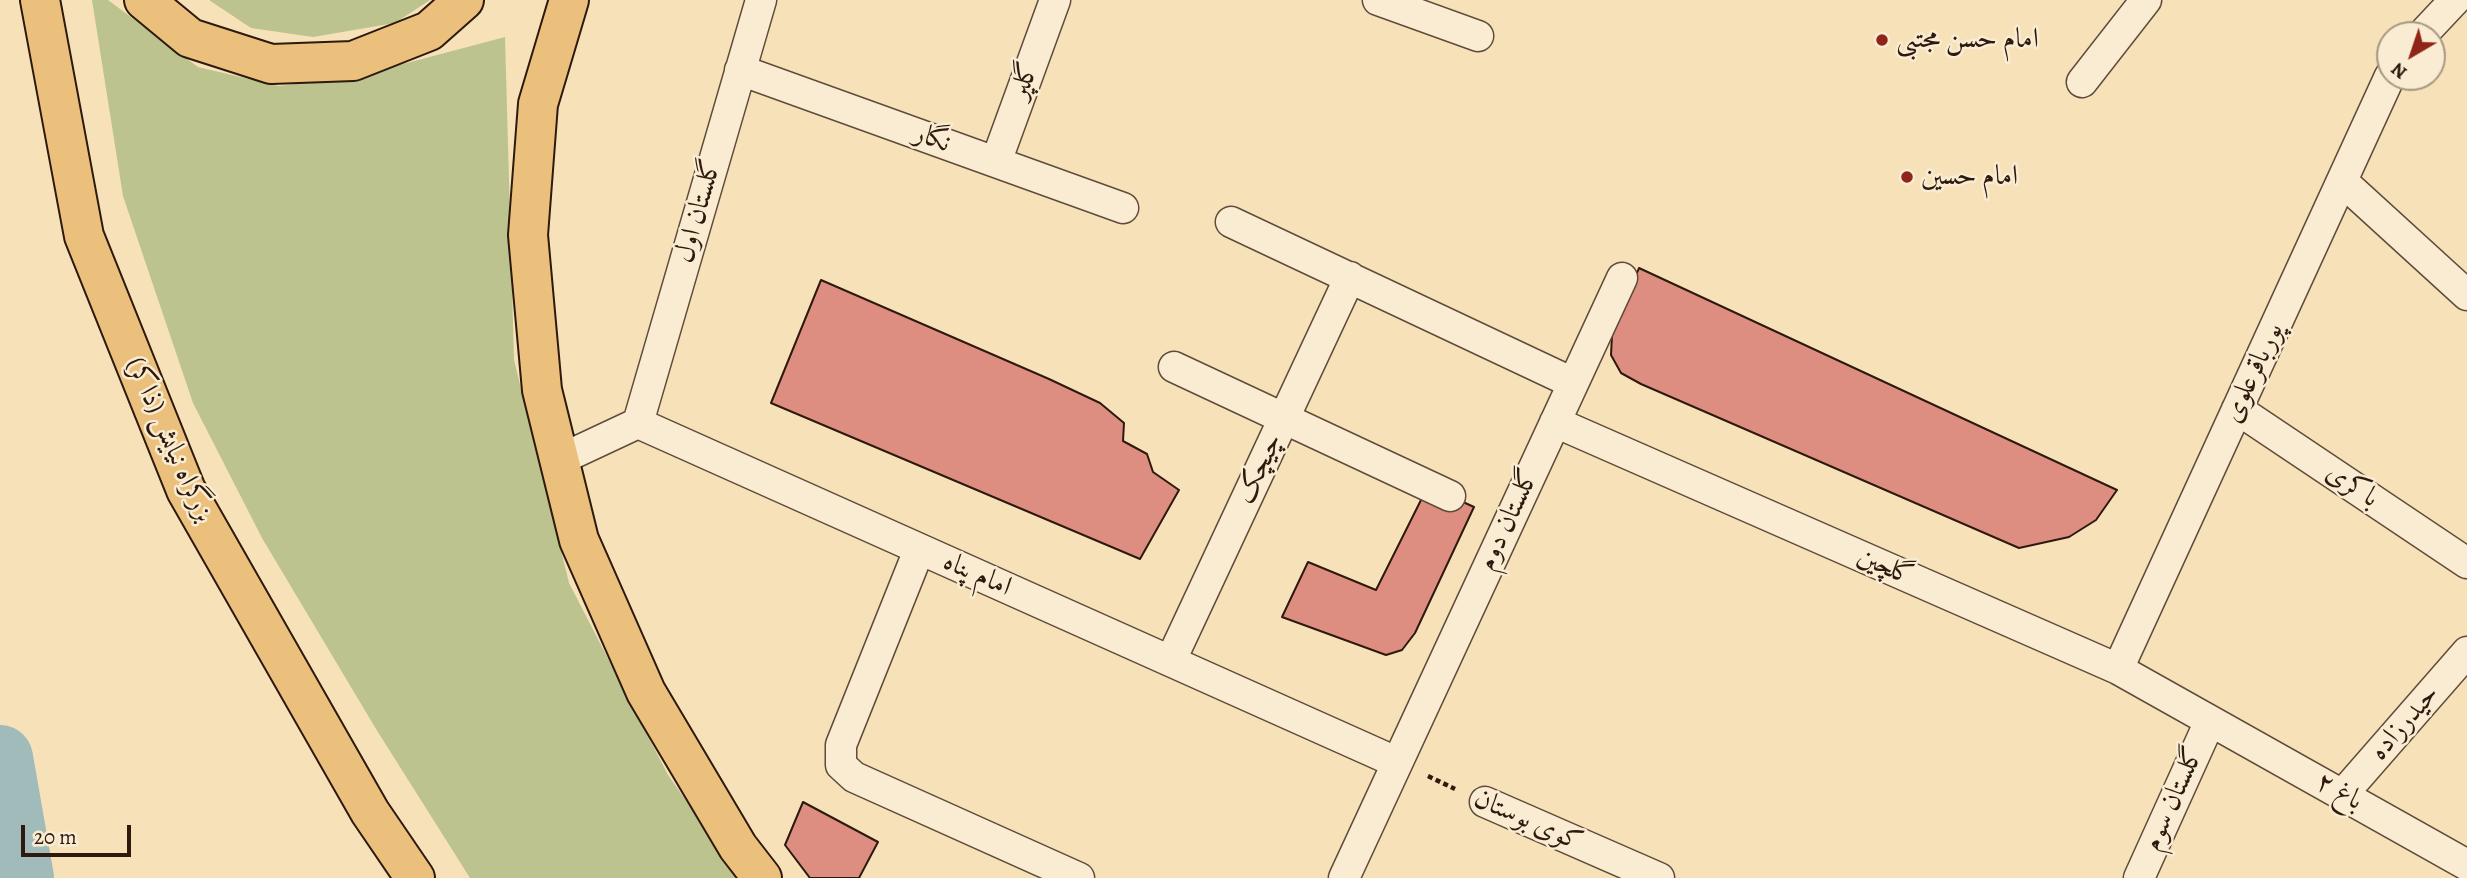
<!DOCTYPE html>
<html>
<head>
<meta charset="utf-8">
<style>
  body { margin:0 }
  #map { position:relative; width:2467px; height:878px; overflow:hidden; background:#f6e1b9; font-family:Alegreya,serif }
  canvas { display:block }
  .north { position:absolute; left:2376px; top:21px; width:70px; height:70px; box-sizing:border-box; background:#f9ecd2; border:2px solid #a79884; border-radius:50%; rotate:219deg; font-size:19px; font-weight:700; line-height:28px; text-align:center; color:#2d190e }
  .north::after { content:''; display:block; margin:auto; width:24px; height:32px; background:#8f2418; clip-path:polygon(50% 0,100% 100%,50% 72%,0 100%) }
  .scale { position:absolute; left:21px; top:825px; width:110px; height:32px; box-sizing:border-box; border:4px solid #2d190e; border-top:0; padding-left:9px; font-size:21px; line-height:24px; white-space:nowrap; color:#2d190e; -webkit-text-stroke:5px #f9ecd2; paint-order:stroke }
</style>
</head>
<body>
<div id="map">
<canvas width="2467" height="878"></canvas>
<div class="north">N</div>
<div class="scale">20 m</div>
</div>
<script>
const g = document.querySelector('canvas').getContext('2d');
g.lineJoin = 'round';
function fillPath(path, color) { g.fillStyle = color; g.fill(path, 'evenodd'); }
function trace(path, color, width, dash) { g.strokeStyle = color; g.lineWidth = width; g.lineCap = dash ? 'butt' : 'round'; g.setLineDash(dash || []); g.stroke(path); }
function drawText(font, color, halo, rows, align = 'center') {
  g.font = font + ' Alegreya,Amiri,serif'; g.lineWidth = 5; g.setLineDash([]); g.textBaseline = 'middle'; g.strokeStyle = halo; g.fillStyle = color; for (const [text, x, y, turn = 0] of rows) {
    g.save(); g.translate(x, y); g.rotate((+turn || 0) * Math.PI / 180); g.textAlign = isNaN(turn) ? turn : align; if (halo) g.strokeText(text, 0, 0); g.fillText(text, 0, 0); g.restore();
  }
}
fillPath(new Path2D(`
  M92 0H108L198 67 279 86 358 76 505 37 514 360 569 583 668 775 741 878H470L376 729 262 538 193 403 123 196Z
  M209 0H430L395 23 313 37 251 28Z`), '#bcc38f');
trace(new Path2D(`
  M0 758 21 878`), '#a1bbba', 66);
const building = new Path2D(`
  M1639 268 2117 490 2096 520 2069 537 2019 548 1641 384 1621 373 1611 355 1612 335Z
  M821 280 1049 379 1100 403 1124 423 1123 441 1147 454 1153 472 1179 490 1140 559 771 403Z
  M1428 486 1474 507 1415 633 1402 650 1386 655 1282 617 1308 562 1376 590Z
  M803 802 878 842 859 878H810L785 845Z`);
fillPath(building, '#de8e81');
trace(building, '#2d190e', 2);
const street = new Path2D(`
  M1378 0 1478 36
  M2422 35 2455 0
  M740 70 1123 208
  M2082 82 2146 0
  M996 162 1055 0
  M2342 181 2467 295
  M1231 222 1573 383
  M1174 367 1450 496
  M2237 409 2467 563
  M1555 422 2118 669 2467 865
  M638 423 761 0
  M559 460 638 423 1396 762
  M919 550 841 745V765L854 777 1079 878
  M1171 660 1350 277
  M2118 669 2390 76
  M2343 794 2467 652
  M1485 802 1659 878
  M1344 878 1622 278
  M2139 878 2210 721`);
const highway = new Path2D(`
  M40 0 84 236 186 490 370 812 415 878
  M144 0 190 38 271 64 353 61 429 31 464 0
  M569 0 538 104 528 235 542 390 579 540 646 692 738 847 762 878`);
trace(street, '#5f4b39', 33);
trace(highway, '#2d190e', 42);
trace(new Path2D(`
  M1428 776 1455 789`), '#2d190e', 4.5, [5, 3.5]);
trace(street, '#f9ecd2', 30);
trace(highway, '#ebc07c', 38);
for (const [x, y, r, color] of [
  [1882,40,7,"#8f2418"],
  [1907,177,7,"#8f2418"]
]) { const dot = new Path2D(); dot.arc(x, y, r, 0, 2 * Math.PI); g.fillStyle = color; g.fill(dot); trace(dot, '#f9ecd2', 2.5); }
drawText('28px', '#2d190e', '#f9ecd2', [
  ["امام حسن مجتبی",1896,40],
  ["امام حسین",1921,177]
], 'left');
drawText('28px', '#2d190e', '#f9ecd2', [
  ["گلپر",1025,81,-70],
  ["نگار",932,139,20],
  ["گلستان اول",699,211,-74],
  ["پورباقرعلوی",2254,373,-65],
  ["بزرگراه نیایش (ذاکر)",169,440,66],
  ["چیچک",1260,469,-65],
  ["باکری",2352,486,34],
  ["گلستان دوم",1509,520,-65],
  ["گلچین",1885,567,24],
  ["امام پناه",977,575,24],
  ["حیدرزاده",2405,723,-49],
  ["باغ ۲",2339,792,29],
  ["گلستان سوم",2174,799,-66],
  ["کوی بوستان",1528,821,24]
]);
</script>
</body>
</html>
